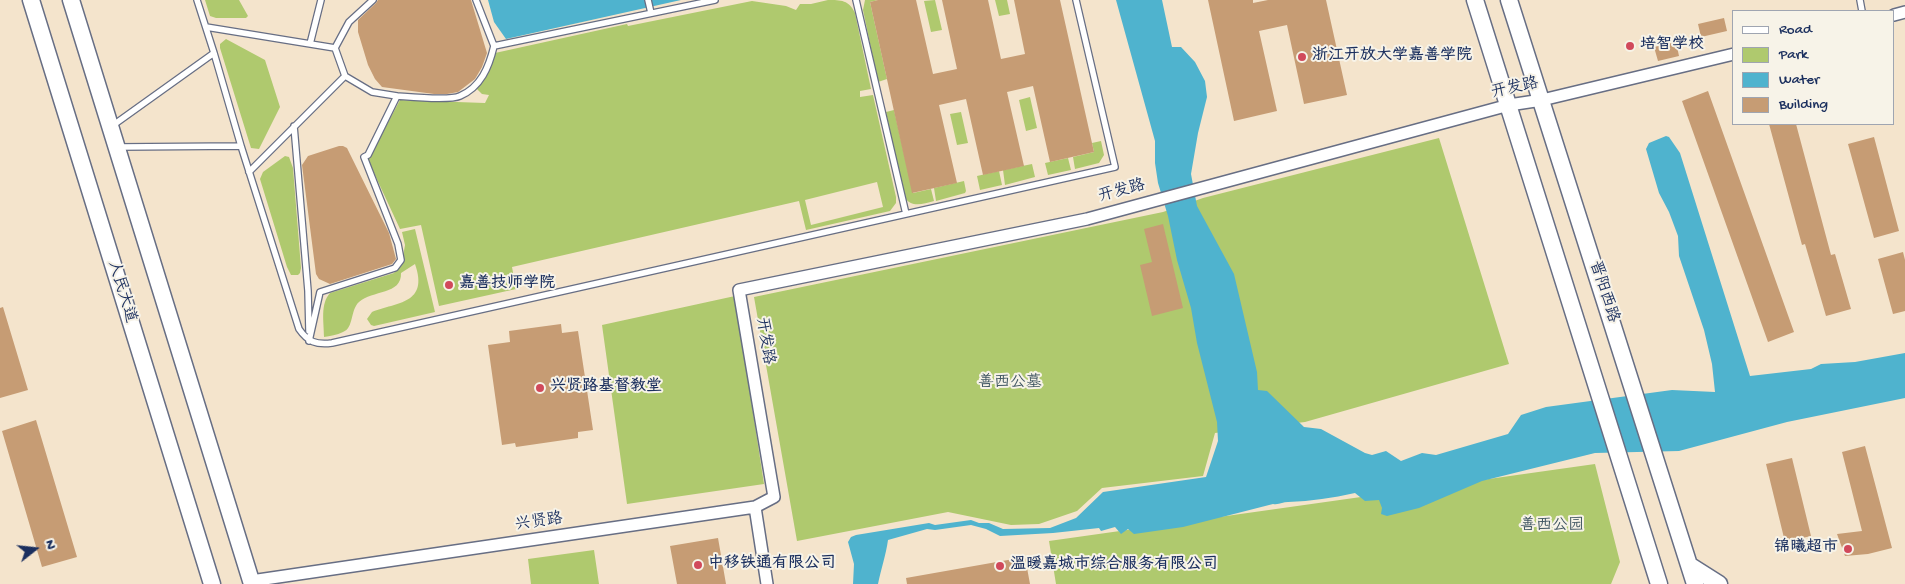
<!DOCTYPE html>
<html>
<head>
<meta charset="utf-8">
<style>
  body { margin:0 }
  #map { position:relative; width:1905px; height:584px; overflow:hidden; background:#f4e4cc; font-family:"Gochi Hand",sans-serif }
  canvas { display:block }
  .legend { position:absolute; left:1732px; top:10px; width:162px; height:115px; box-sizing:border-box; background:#f7f3e8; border:1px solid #9fa5b1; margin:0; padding:6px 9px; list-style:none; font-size:15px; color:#1b2f5e }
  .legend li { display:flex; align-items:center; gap:10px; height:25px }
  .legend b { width:25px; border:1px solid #9fa5b1 }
  .north { position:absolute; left:10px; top:524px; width:50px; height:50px; -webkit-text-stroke:4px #f7f3e8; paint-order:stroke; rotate:74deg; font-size:14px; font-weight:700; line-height:20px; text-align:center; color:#1b2f5e }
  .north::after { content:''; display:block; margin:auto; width:18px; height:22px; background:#1b2f5e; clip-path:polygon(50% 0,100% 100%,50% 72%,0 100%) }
</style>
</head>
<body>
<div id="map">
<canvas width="1905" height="584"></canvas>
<ul class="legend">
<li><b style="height:6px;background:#fff"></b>Road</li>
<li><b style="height:14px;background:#afc96e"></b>Park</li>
<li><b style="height:14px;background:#4fb3ce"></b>Water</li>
<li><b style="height:14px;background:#c69c74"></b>Building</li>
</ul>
<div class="north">N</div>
</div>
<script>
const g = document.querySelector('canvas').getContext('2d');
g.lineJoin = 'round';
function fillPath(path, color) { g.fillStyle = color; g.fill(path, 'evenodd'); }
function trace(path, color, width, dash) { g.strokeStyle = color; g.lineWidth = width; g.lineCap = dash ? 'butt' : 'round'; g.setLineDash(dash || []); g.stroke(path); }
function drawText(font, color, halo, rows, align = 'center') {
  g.font = font + ' "Gochi Hand","LXGW WenKai TC",sans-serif'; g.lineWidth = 4; g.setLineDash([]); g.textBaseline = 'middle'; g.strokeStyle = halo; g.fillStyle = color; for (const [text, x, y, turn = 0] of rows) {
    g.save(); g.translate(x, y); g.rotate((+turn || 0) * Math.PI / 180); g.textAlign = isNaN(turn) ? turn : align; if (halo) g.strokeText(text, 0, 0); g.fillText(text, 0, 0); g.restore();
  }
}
fillPath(new Path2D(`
  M205 0H239L248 16 246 18H216L210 16Z
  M828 0C841 0 849 0 855 13L871 89 860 91V97L873 95 896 197V203L890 211 806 230 799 201 512 267 516 289 439 306 421 225 400 229 368 160 400 100 485 103 489 95 482 94 476 88 495 53 627 24 628 26 752 1 786 6 796 10 800 4H811ZM877 182 883 207 811 225 805 200Z
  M865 0H878L870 2 887 79 878 82 863 10Z
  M935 0 942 30 931 32 924 1Z
  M995 0H1007L1010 14 999 16Z
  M226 39 265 60 280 107 259 149 251 148 220 48V44Z
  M1030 97 1037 128 1026 131 1019 100Z
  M894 110 913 193 931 189 934 201C922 204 912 208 904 197L886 112Z
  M961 112 968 143 957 145 950 114Z
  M1439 138 1509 364 1305 422 1215 433 1203 476 1102 488 1077 511 1039 524 1011 525 948 512 797 541 754 297 1163 212 1203 198Z
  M1101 141 1104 155 1099 163 1075 169 1073 157 1094 152 1092 143Z
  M285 156 289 157 293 168 301 268 300 273 298 275H291L287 267 260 179 263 172Z
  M1068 158 1071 170 1048 175 1045 163Z
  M1032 164 1035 177 1005 185 1003 170Z
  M999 171 1002 185 980 190 977 176Z
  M964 181 966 191 965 193 936 201 934 188Z
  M415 229 435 312 374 326 371 325 367 319 372 312C397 302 429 304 415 264L401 273C402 295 372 290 359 302 350 310 354 328 343 332 337 335 330 336 324 337 324 322 320 304 330 293L394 273 402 262 405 245 402 232Z
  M735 296 764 484 627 504 602 325Z
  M1595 464 1620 562 1611 584H1056L1049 541Z
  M594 550 599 584H531L528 559Z`), '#afc96e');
fillPath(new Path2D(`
  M488 0H681L506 39 494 22Z
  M1116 0H1162L1172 47H1181L1195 62 1205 81 1207 97 1198 133 1191 174 1197 206 1234 274 1257 372 1258 390 1267 391 1304 427 1321 429 1365 453 1372 455 1386 451 1401 461 1422 453 1436 455 1508 434 1521 415 1546 407 1672 390 1715 392 1712 364 1704 330 1679 256 1678 236 1669 212 1659 193 1646 149 1649 143 1666 136 1669 137 1680 153 1750 376 1811 369 1821 364 1855 362 1905 353V398L1787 422 1679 451 1595 453 1482 481 1419 508 1387 516 1381 514 1382 508 1379 500 1365 501 1355 493C1332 498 1312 501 1288 502 1283 502 1279 505 1273 504L1183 527 1134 534 1128 529 1121 534 1115 527 1101 531 1099 528 1053 533 1000 536 986 529 971 525 935 530 927 529 888 540C886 555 881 569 878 584H853L854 564 848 542 851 537 856 535 929 523 935 525 971 520 979 523H989L1003 529 1050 528 1076 518 1103 492 1206 477 1218 441 1217 422 1197 343 1191 308 1177 260 1168 216 1158 183 1155 163V141Z`), '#4fb3ce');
fillPath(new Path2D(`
  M378 0H471L487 53 482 67 475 79 458 92 447 94H434L382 87 375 79 368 65 358 32V20L376 3Z
  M878 0H916L933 74 957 69 942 0H988L1001 59 1025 54 1014 0H1060L1094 152 1050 162 1033 86 1007 92 1024 166 983 175 966 99 939 105 957 183 912 193 870 2Z
  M1208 0H1253V3L1268 0H1326L1347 95 1304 104 1287 25 1259 31 1277 111 1234 121Z
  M1724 18 1727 31 1701 37 1698 24Z
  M1676 42 1679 56 1658 61 1654 47Z
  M1708 91 1794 332 1768 342 1682 101Z
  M1769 124H1796L1831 255 1835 254 1851 309 1826 316 1805 244 1802 245Z
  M1874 137 1899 231 1874 238 1848 144Z
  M339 146H343L347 148 389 233 396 259 392 264 330 284 319 279 316 274 302 165 308 156Z
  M1163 224 1183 308 1152 316 1140 265 1152 262 1144 229Z
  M1903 252 1905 260V311L1893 314 1878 259Z
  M3 307 28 390 0 398V308Z
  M561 324 562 333 578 331 593 430 578 432V438L516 447 515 443 502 445 488 345 510 342 509 331Z
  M36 420 77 557 42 567 2 431Z
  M1865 446 1892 548 1868 554 1845 556 1837 534 1862 531 1842 452Z
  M1792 458 1811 536 1785 542 1766 464Z
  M718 538 726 584H677L670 546Z
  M1025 557 1030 584H907L906 578Z`), '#c69c74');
const lane = new Path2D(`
  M476 0 494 46 715 0
  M648 0 651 13
  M856 0 906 214
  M1860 0 1862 11
  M206 27 335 48 345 76 249 172
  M310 44 321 0
  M335 48 349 22 373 0
  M214 53 241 146
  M345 76 372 92 397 96
  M112 126 214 53 197 0
  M294 126 308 291 309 331
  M119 147 241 146 299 329C308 342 316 345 332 343L1115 167 1076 0
  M309 341 320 292 395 268 401 260 398 244 364 157 368 155 397 96C411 97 449 101 460 96 481 87 489 67 494 46`);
const street = new Path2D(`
  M1894 15 1905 12
  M755 507 774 497 739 290 1087 219 1509 105 1542 100 1734 54
  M251 581 755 507 767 584`);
const secondary = new Path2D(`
  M31 0 212 584
  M71 0 252 584
  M1475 0 1659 584
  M1509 0 1695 584
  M1689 565 1719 584`);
trace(lane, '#676e84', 8);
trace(street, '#676e84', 14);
trace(secondary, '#676e84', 19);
trace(lane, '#fff', 5.5);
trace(street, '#fff', 11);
trace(secondary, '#fff', 16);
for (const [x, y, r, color] of [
  [1630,46,5,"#d1495b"],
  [1302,57,5,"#d1495b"],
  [449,285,5,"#d1495b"],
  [540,388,5,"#d1495b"],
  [1848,549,5,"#d1495b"],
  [698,565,5,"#d1495b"],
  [1000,566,5,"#d1495b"]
]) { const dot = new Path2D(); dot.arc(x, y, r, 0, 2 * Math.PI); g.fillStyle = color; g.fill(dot); trace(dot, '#f7f3e8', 2); }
drawText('bold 16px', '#1b2f5e', '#f7f3e8', [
  ["培智学校",1640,46],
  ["浙江开放大学嘉善学院",1312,57],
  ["嘉善技师学院",459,285],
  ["兴贤路基督教堂",550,388],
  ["锦曦超市",1838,549,"right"],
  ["中移铁通有限公司",708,565],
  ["温暖嘉城市综合服务有限公司",1010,566]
], 'left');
drawText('16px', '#1b2f5e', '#f7f3e8', [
  ["开发路",1515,89,-12],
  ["开发路",1122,192,-15],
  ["人民大道",121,292,73],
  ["晋阳西路",1603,292,72],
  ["开发路",764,341,81],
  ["兴贤路",539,523,-8]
]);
drawText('16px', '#405662', '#f7f3e8', [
  ["善西公墓",1010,384],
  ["善西公园",1552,527]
]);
</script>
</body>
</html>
